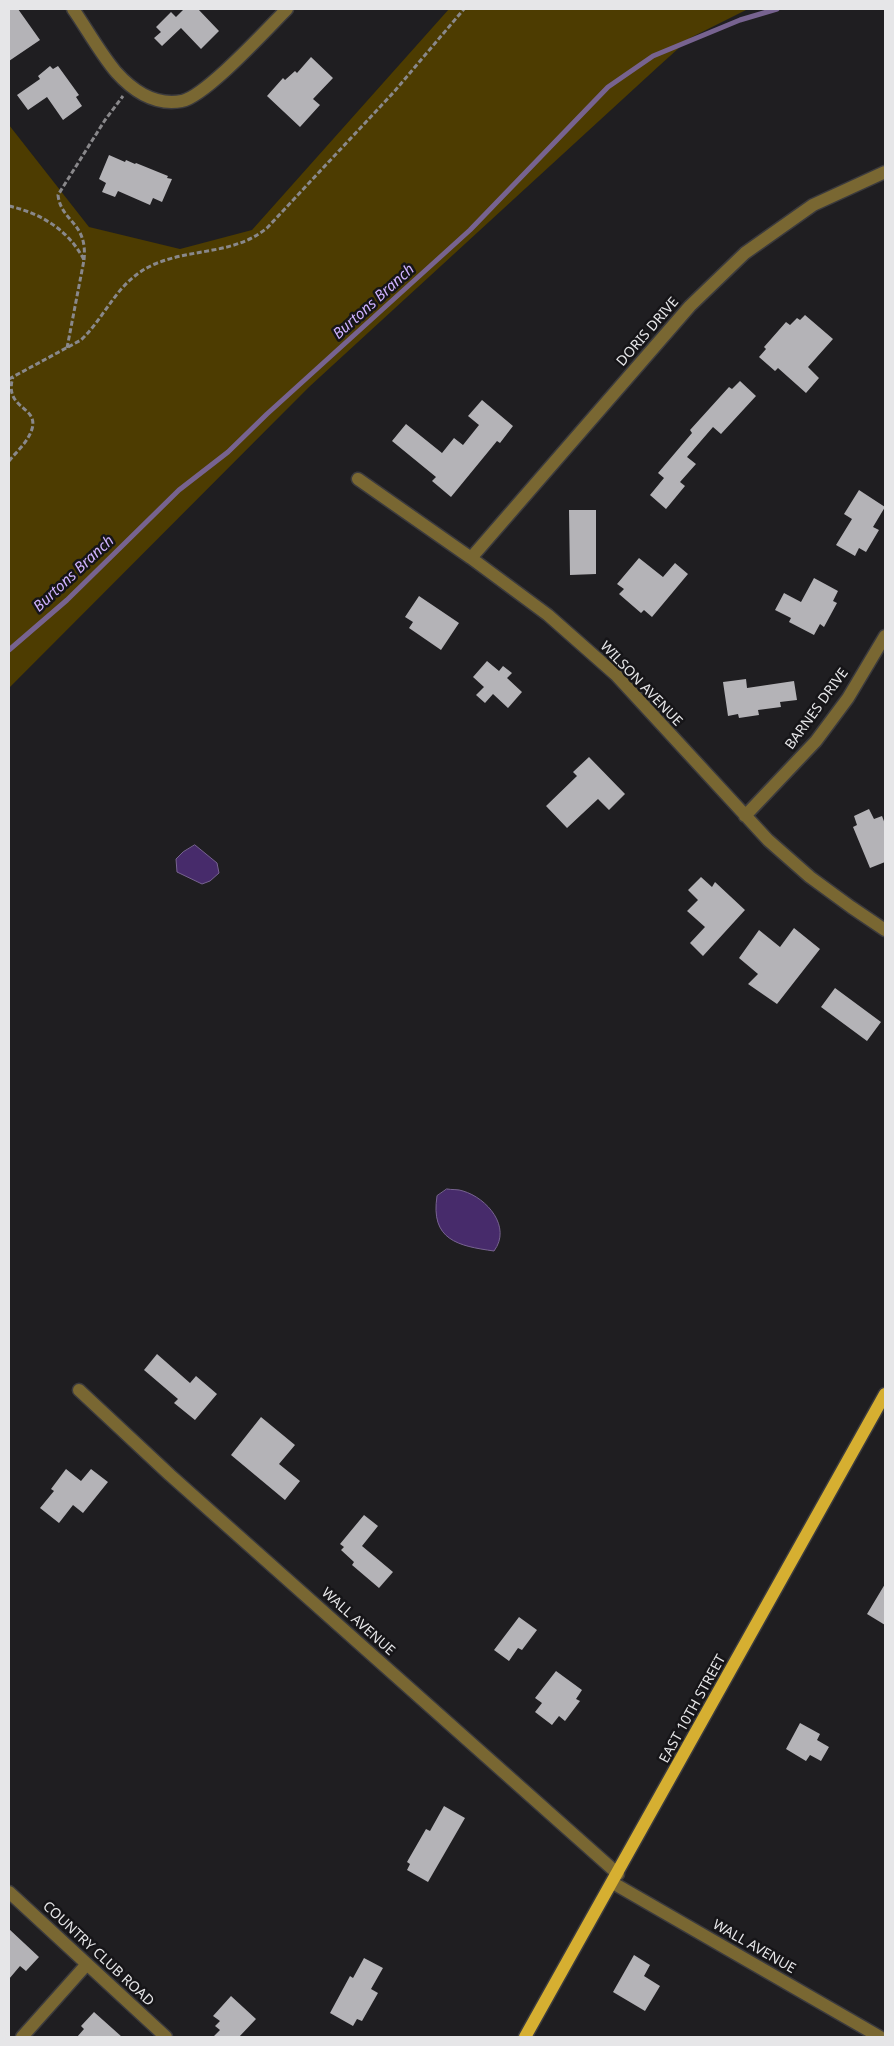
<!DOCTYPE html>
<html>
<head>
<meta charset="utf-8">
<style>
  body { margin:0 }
  #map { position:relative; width:894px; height:2046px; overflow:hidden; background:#1f1e21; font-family:"Noto Sans",sans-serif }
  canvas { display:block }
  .frame { position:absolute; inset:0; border:10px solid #e6e6e8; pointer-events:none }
</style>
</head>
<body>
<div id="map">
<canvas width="894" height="2046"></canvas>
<div class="frame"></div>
</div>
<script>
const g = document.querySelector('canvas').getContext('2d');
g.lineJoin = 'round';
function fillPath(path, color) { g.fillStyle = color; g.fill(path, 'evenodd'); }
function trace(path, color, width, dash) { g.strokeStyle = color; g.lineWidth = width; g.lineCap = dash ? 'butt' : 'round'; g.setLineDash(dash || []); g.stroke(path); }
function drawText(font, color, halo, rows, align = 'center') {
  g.font = font + ' "Noto Sans",sans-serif'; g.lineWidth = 5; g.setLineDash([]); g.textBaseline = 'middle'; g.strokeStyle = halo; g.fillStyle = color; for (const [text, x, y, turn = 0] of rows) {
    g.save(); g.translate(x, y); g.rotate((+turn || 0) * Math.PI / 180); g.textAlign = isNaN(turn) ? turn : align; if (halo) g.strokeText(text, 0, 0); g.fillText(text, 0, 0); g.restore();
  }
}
fillPath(new Path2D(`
  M449 9H748L690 38 660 65 309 387 9 688V125L89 227 180 249 252 230Z`), '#4d3c01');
const water = new Path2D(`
  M195 845 217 863 219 873 210 881 202 884 177 872 176 859 183 852Z
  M447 1189C452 1190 458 1189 463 1191 487 1198 512 1227 494 1251 458 1246 430 1240 437 1196Z`);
fillPath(water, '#472b6b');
trace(water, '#776390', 1);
trace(new Path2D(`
  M9 650 67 600 179 490 228 452 267 414 470 230 608 87 653 56 740 20 777 9`), '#776390', 5);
fillPath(new Path2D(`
  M9 9H18L40 40 9 61Z
  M184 9H198L219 31 201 49 181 28 162 46 154 38 161 32 156 27 171 12 176 17Z
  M311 57 333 78 313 99 320 105 300 127 267 96 283 78 285 80 295 71 297 73Z
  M50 66 53 69 58 66 79 95 76 97 82 106 63 120 47 97 28 110 17 95 40 79 38 76Z
  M109 155 125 162 126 160 135 164 136 163 168 176 167 178 172 179 162 202 153 198 150 205 118 191 115 197 102 192 106 183 99 179Z
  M805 315 833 339 808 367 819 378 806 393 778 368 775 371 759 357 766 349 764 347 786 322 790 325 797 318 800 320Z
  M740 381 756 396 721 434 713 427 687 457 696 464 680 482 685 486 666 509 650 495 664 478 658 473 692 433 690 430 729 387 732 389Z
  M482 400 513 426 500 443 497 441 451 497 432 481 436 477 392 441 406 424 442 453 454 438 463 445 479 425 468 416Z
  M859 490 885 507 873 527 879 530 866 552 859 548 855 556 836 545 852 519 844 514Z
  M569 510H596V574L570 575Z
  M639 558 663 577 675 563 688 574 652 617 644 610 641 613 619 594 624 589 617 584Z
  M814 578 838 591 833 601 837 603 824 627 820 624 814 635 789 622 791 618 775 610 784 593 801 602Z
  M419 596 459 623 441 650 409 628 413 622 405 617Z
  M487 661 499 671 503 666 512 673 507 678 522 692 508 708 493 694 485 703 476 695 484 687 473 677Z
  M746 679 747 688 794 681 797 700 780 702 781 707 758 710 759 715 739 718 738 714 728 716 723 682Z
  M589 757 625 794 609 810 598 799 567 828 546 806 577 776 573 772Z
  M869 809 874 819 882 816 885 824V862L870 868 853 827 857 825 854 816Z
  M701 877 712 887 715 882 745 910 703 956 690 943 705 927 687 911 698 900 688 890Z
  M794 928 820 949 777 1004 748 984 758 974 739 958 759 930 780 947Z
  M835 988 881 1022 867 1041 821 1007Z
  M157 1354 190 1383 196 1376 217 1394 195 1420 174 1403 178 1399 144 1370Z
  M261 1417 295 1445 279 1464 300 1481 285 1500 231 1455Z
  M66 1469 81 1481 91 1469 108 1482 83 1513 73 1505 59 1523 40 1508 54 1491 51 1489Z
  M364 1515 378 1526 362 1546 393 1572 379 1588 352 1565 354 1562 341 1550 344 1547 340 1544Z
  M885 1584V1625L867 1614Z
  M519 1617 537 1630 522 1650 518 1648 509 1661 494 1650Z
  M556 1671 582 1690 576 1699 580 1701 565 1721 559 1716 552 1725 535 1712 542 1703 535 1698Z
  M800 1723 820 1734 817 1740 829 1747 821 1761 810 1755 806 1761 786 1749Z
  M444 1806 465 1818 428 1882 407 1870 410 1864 407 1862 426 1829 430 1831Z
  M9 1929 39 1957 26 1971 20 1966 9 1979Z
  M634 1955 650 1965 644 1976 660 1986 645 2011 613 1992Z
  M364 1958 383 1968 371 1989 378 1993 362 2021 357 2019 353 2026 330 2013 350 1976 353 1978Z
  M231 1996 256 2019 239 2037H213L220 2030 215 2026 220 2021 213 2016Z
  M94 2012 122 2037H77L84 2029 81 2026Z`), '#b4b3b7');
const minor = new Path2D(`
  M73 9C87 29 100 53 116 72 133 91 155 106 182 101 206 96 267 29 287 9
  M358 479 471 558 548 615 616 675 768 840 810 877 851 907 885 930
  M471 558 690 306 745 253 813 205 885 172
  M745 816 816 741 848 698 885 636
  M79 1390 170 1475 618 1874
  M613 1883 880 2037
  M9 1892 166 2037
  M22 2037 87 1964`);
const major = new Path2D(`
  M525 2037 885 1394`);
trace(minor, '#3b3a3d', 15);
trace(major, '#3b3a3d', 15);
trace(new Path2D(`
  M9 206C40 213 69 230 84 260L67 348
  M84 260C88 222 61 222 58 195L105 120 123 96
  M9 379 81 340C108 314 117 280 155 264 192 248 234 255 267 228L393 93 464 9
  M9 461C17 451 28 442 32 429 39 406 3 409 13 377`), '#89888b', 3, [5, 2.5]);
trace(minor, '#796732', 12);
trace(major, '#d6af31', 12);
drawText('14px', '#e6e6e8', '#161518', [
  ["DORIS DRIVE",648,332,-49],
  ["WILSON AVENUE",641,684,46],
  ["BARNES DRIVE",817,709,-54],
  ["WALL AVENUE",358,1622,42],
  ["EAST 10TH STREET",693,1709,-61],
  ["WALL AVENUE",754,1947,30],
  ["COUNTRY CLUB ROAD",98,1954,43]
]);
drawText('italic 15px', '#cfb2ff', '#161518', [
  ["Burtons Branch",374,302,-42],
  ["Burtons Branch",74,574,-43]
]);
</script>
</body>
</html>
